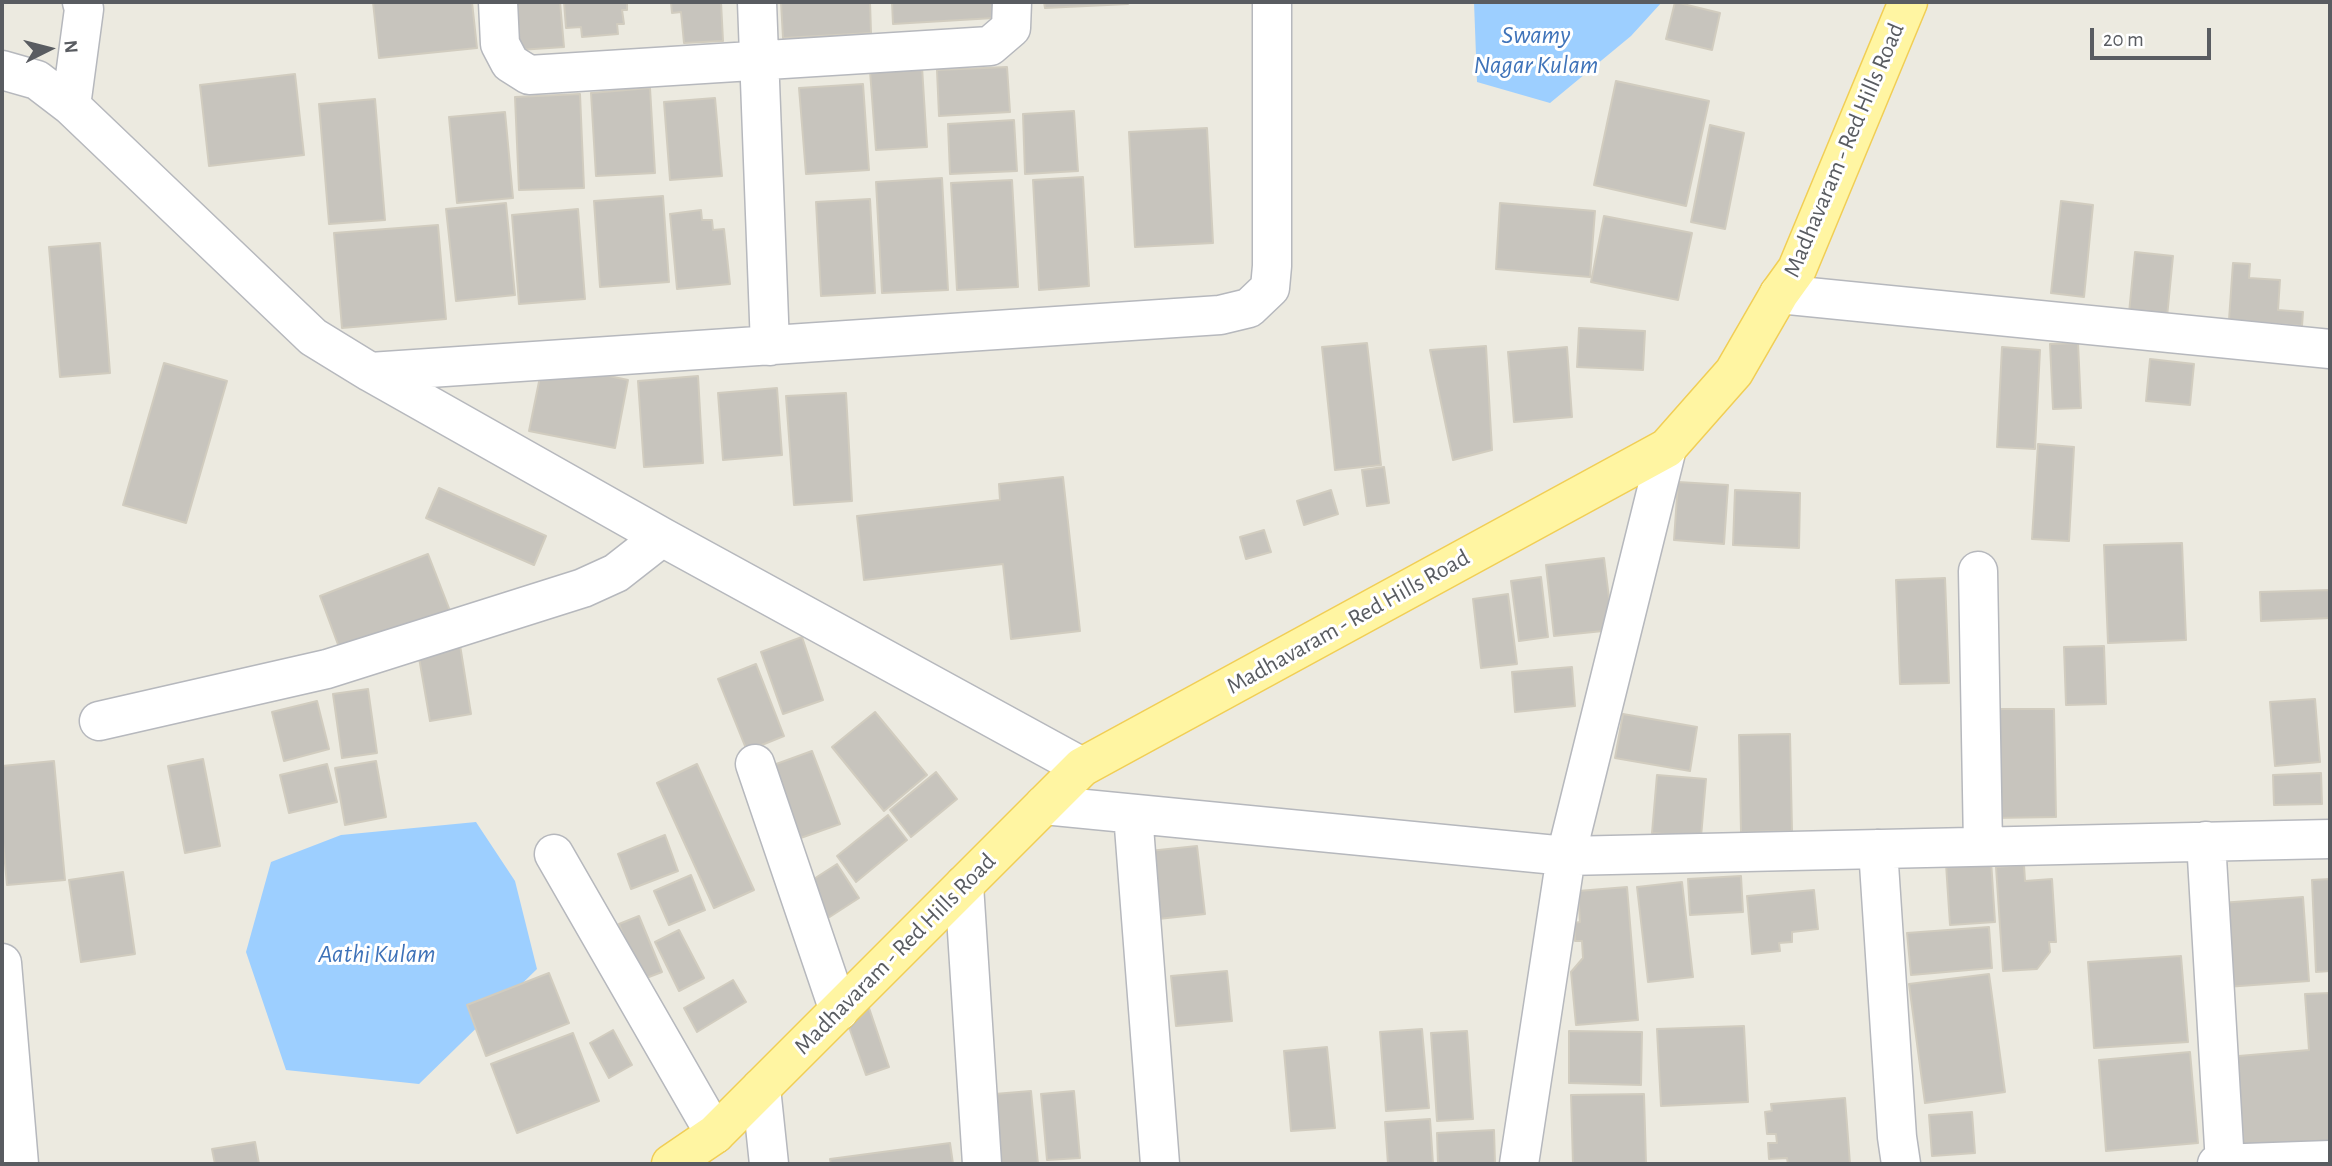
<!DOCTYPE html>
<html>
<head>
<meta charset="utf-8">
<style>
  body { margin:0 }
  #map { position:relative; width:2332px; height:1166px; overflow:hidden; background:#eceae0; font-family:"Alegreya Sans",sans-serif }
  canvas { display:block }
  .frame { position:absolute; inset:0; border:4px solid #595c61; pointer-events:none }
  .north { position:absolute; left:14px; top:14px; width:70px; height:70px; -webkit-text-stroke:5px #fff; paint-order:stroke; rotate:84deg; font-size:19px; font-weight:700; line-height:28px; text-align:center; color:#595c61 }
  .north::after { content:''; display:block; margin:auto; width:24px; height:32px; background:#595c61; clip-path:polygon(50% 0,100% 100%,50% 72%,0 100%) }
  .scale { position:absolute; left:2090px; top:28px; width:121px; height:32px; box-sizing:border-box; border:4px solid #595c61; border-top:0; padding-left:9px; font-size:21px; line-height:24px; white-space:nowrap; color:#595c61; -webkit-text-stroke:5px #fff; paint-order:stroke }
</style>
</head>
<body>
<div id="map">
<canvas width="2332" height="1166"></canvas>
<div class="frame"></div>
<div class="north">N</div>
<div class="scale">20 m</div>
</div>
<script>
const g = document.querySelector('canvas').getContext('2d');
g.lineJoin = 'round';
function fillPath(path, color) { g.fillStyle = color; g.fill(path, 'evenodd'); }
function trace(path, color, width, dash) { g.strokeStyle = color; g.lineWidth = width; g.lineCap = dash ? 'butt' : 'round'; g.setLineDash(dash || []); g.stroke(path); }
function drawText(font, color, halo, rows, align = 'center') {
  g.font = font + ' "Alegreya Sans",sans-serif'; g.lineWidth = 6; g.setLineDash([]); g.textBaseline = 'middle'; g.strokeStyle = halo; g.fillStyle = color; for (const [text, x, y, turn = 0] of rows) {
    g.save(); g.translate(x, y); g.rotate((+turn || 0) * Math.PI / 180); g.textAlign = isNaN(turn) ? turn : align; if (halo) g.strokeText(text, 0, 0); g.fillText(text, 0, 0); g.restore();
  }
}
fillPath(new Path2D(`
  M1474 2H1662L1631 36 1550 103 1477 82Z
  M476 822 515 881 537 969 419 1084 286 1070 246 952 271 862 341 835Z`), '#9dcfff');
const building = new Path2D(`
  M373 2H472L477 48 379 58Z
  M516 2H560L564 47 519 50Z
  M564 2H627V10H622L624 24H617L618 34 582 37 581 27 566 28Z
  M671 2H721L723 41 684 43 681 12 672 13Z
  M781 2H870L871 33 783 38Z
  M892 2H993L994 18 893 24Z
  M1044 2H1128V4L1045 8Z
  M1675 2 1720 13 1712 50 1666 39Z
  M922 67 927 147 876 150 870 71Z
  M1007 67 1010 112 939 116 937 70Z
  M295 74 304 155 209 166 200 85Z
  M1616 81 1709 101 1686 206 1594 185Z
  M863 84 869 170 806 174 799 88Z
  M650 88 655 173 596 176 591 93Z
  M580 94 584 188 519 190 515 97Z
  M715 98 722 176 670 180 664 102Z
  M375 99 385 220 329 224 319 104Z
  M1074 111 1078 171 1025 174 1023 114Z
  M505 112 513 198 457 203 449 117Z
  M1014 120 1017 171 950 174 948 124Z
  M1710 125 1744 133 1725 229 1691 222Z
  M1207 128 1213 243 1135 247 1129 132Z
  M1083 177 1089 286 1039 290 1033 180Z
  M942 178 948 290 882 293 876 182Z
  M1012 180 1018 287 957 290 951 183Z
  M663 196 669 282 600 287 594 201Z
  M870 199 875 293 821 296 816 202Z
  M2061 201 2093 205 2084 297 2051 293Z
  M506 203 515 295 456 301 446 209Z
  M1500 203 1595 211 1590 277 1496 269Z
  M578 209 585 299 519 304 512 215Z
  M701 210 702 220H712L713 230 724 229 730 284 677 289 670 214Z
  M1604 216 1692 233 1678 300 1591 282Z
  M438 225 446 319 342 328 334 233Z
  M100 243 110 373 60 377 49 247Z
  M2135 252 2173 256 2167 317 2129 313Z
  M2233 263 2250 264 2249 278 2280 280 2278 310 2303 312 2302 326 2229 320Z
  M1579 328 1645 331 1643 370 1577 367Z
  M1367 343 1381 465 1335 470 1322 347Z
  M2078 343 2081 408 2053 409 2050 344Z
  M1486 346 1492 450 1453 460 1430 350Z
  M1567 347 1572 417 1514 422 1508 352Z
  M2002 347 2040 350 2035 449 1997 447Z
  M2150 359 2194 364 2190 405 2146 401Z
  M543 362 628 380 615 448 529 431Z
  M164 363 227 381 186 523 123 505Z
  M698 376 703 463 644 467 638 381Z
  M777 388 782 455 723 460 718 393Z
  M846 393 852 501 794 505 786 396Z
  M2038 444 2074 447 2069 541 2032 539Z
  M1384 467 1389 503 1367 506 1362 470Z
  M1063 477 1080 631 1011 639 1003 564 864 580 857 516 1000 500 999 484Z
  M1678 482 1728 485 1724 544 1674 540Z
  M439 488 546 536 534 565 426 518Z
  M1331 490 1338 514 1304 525 1297 501Z
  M1735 490 1800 493 1799 548 1733 545Z
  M1264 530 1271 552 1246 559 1240 537Z
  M2182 543 2186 640 2108 643 2104 545Z
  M428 554 452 616 343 658 320 596Z
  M1604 558 1613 630 1554 636 1546 565Z
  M1541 577 1548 637 1519 641 1511 581Z
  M1945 578 1949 683 1900 684 1896 580Z
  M2330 590V618L2261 621 2260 592Z
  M1508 594 1517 664 1481 668 1473 599Z
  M802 637 823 700 783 714 761 652Z
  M460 645 471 714 430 721 418 652Z
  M2104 646 2106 704 2066 705 2064 647Z
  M756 664 784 736 747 751 718 679Z
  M1572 667 1575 706 1515 712 1512 672Z
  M368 689 377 753 342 758 333 694Z
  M2315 699 2320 762 2275 766 2270 702Z
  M317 701 329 749 284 761 272 712Z
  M1991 709H2054L2056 817 1992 818Z
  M875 712 927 775 884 811 832 747Z
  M1623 714 1697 727 1690 771 1615 758Z
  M1790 734 1792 831 1741 832 1739 735Z
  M812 751 840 824 795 840 768 767Z
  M203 759 220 846 185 853 168 766Z
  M54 761 65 880 7 885 2 831V766Z
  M376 761 386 817 345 825 335 768Z
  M327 764 337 802 289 813 280 775Z
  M697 764 754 890 714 908 657 783Z
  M936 772 957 799 911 837 890 810Z
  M2321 773 2322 804 2274 805 2273 775Z
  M1657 775 1706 779 1701 837 1652 833Z
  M888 815 907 840 856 882 837 856Z
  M665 835 678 871 631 889 618 854Z
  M1197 846 1205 914 1158 919 1149 851Z
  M1991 860 1995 922 1950 925 1946 864Z
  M837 864 859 898 825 920 803 886Z
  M2024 865 2025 881 2052 879 2056 942H2049L2050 952 2037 969 2003 971 1996 867Z
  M123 872 135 954 81 962 69 880Z
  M691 875 705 910 669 925 654 891Z
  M1741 876 1743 912 1690 915 1688 879Z
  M2330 879V971L2316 972 2312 880Z
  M1682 882 1693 977 1648 982 1637 887Z
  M1627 887 1638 1020 1576 1025 1571 972 1583 958 1582 941H1575L1574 923 1580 922 1578 891Z
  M1814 890 1818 929 1792 932V942L1779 943 1780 951 1752 954 1747 896Z
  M2303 897 2309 981 2226 987 2220 903Z
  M639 916 662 972 641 980 619 924Z
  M1989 927 1992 968 1911 975 1907 933Z
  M679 930 704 978 679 991 655 942Z
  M2181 956 2188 1042 2094 1048 2088 962Z
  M1227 971 1232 1021 1176 1026 1171 976Z
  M549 973 569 1023 486 1056 467 1005Z
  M1989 974 2005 1092 1925 1103 1909 984Z
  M733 980 746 1002 697 1032 684 1008Z
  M2330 993V1149L2234 1156 2227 1057 2309 1050 2305 994Z
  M868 1005 889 1067 866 1075 844 1013Z
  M1744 1026 1748 1102 1661 1106 1657 1029Z
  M1422 1029 1429 1108 1386 1111 1380 1032Z
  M613 1030 632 1065 609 1078 590 1043Z
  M1467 1031 1473 1119 1437 1121 1431 1033Z
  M1569 1031 1642 1032 1641 1085 1569 1083Z
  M573 1033 599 1101 517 1133 491 1064Z
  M1327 1047 1335 1128 1291 1131 1284 1051Z
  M2190 1052 2198 1143 2106 1151 2099 1060Z
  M1031 1091 1038 1164H988L982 1095Z
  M1074 1091 1080 1158 1047 1160 1041 1094Z
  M1644 1094 1646 1164H1573L1571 1095Z
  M1845 1098 1850 1164H1788L1787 1158 1769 1159 1768 1143H1777L1776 1134H1767L1765 1112 1772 1111 1771 1104Z
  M1972 1112 1975 1153 1932 1156 1929 1115Z
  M1430 1119 1433 1164H1388L1385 1122Z
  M1494 1130 1495 1164H1438L1437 1133Z
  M255 1142 259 1164H215L212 1149Z
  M950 1143 953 1164H831L830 1159Z`);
fillPath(building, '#c7c4bd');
trace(building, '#d1ccbf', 2);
const minor = new Path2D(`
  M498 2 500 44 510 63 529 75 990 46 1011 28 1012 2
  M757 2 770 346
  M2 70 37 80 71 106 313 337 370 372 662 537 1082 767
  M71 106 84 9 82 2
  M1779 294 2330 349
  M370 372 1220 315 1249 308 1270 288 1272 266V2
  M1667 448 1566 856 2330 839
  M1978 571 1983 846
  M99 721 327 669 583 588 616 573 662 537
  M755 764 839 1011
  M1044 805 1566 856 1519 1164
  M1133 814 1160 1164
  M2206 841 2225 1164
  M1878 849 1897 1137 1901 1164
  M554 854 715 1134
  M964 885 982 1164
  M2 963 19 1164
  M761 1088 769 1164
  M2217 1164 2330 1160`);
const major = new Path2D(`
  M671 1164 715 1134 1082 767 1667 448 1734 372 1779 294 1797 269 1908 2`);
trace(minor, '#b6b8bd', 41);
trace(major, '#f1ce55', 41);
trace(minor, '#fff', 38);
trace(major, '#fff5a2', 38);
drawText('24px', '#595c61', '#fff', [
  ["Madhavaram - Red Hills Road",1844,150,-67],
  ["Madhavaram - Red Hills Road",1348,622,-29],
  ["Madhavaram - Red Hills Road",895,954,-45]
]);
drawText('italic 26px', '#3f73b9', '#fff', [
  ["Swamy",1536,35],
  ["Nagar Kulam",1536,65],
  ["Aathi Kulam",377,954]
]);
</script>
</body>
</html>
